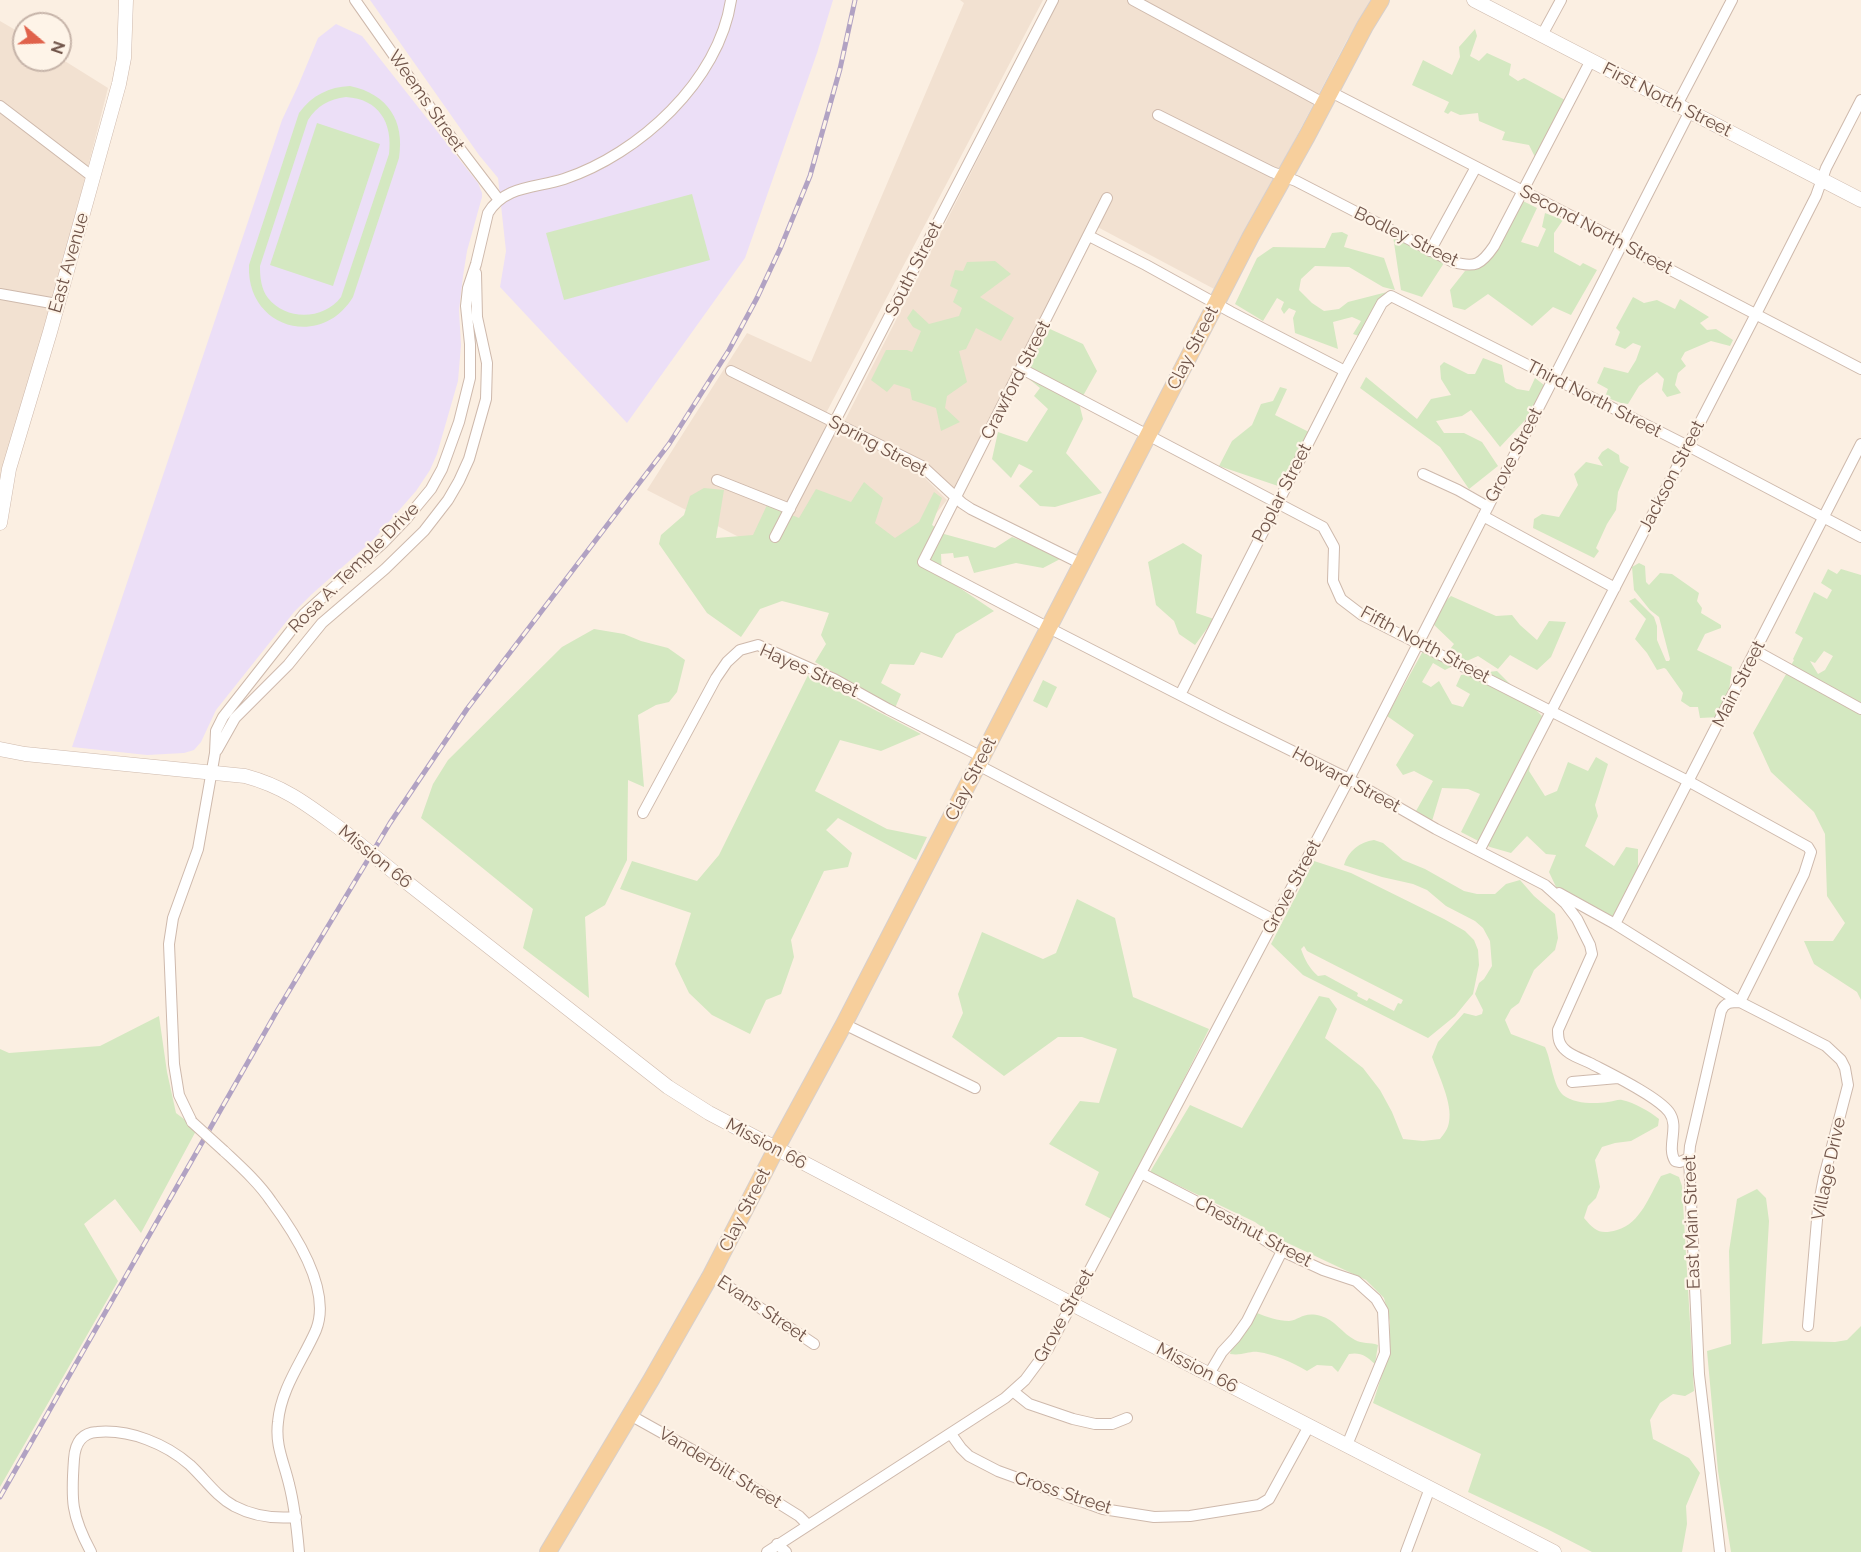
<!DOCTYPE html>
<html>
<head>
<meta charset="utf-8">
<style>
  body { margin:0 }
  #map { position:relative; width:1861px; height:1552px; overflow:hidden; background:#fbefe2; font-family:Raleway,sans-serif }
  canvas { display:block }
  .north { position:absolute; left:12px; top:12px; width:60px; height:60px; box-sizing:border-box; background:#fef4e8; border:2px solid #c6b4a9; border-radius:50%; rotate:109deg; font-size:16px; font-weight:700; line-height:24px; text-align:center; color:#71554a }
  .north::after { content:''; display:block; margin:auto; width:21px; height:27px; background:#e0624b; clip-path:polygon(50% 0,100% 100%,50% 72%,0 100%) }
</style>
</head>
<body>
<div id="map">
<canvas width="1861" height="1552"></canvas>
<div class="north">N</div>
</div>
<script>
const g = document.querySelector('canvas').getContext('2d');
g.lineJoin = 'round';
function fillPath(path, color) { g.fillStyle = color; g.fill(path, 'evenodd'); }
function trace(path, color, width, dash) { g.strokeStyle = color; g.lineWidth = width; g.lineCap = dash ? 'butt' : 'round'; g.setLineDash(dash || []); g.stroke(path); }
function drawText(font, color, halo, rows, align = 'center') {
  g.font = font + ' Raleway,sans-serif'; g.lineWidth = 4.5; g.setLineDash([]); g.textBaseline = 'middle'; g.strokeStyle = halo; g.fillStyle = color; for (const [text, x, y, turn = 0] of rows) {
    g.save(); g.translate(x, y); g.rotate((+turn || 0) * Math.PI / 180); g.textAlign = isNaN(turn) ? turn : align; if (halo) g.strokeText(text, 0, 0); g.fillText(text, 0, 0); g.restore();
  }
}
fillPath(new Path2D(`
  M960 0H1043L824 417 823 423 918 471 947 500 864 601 647 490 747 333 811 362 964 3Z
  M1059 0H1373L1347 40 1216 290 1090 223 955 489 921 464 844 422Z
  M0 21 24 35V60H60V58L108 88 62 269 0 495Z`), '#f2e1d1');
fillPath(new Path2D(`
  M370 0H833L817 53 745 258 627 423 500 287 506 251 498 178 479 155Z
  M336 24 362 36 478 183 482 193V197L467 251 463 276 459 310 461 345 458 381 437 454 430 470 416 491 373 540 312 594 294 612 216 710 201 742 194 750 184 753 147 755 72 747 282 120 298 86 318 38Z`), '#ecdff7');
fillPath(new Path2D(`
  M1475 29 1477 36 1470 56 1479 61 1487 53 1511 64 1509 75 1518 81 1524 78 1565 100 1535 157 1529 145 1502 140 1505 132 1479 121 1478 113 1460 115 1451 111 1448 114 1444 112 1449 102 1412 85 1423 60 1452 75 1460 57 1459 47Z
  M350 86C388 94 405 121 399 158L353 297C321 350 246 328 249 265L299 113C312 95 329 87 350 86ZM346 97C379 99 393 123 389 154L341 297C324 320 286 321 268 298 261 289 260 277 260 266L308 120C317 106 329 99 346 97Z
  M317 123 380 144 333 286 270 265Z
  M692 194 710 260 564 300 546 233Z
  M1523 201 1537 208 1521 242 1538 247 1546 229 1542 227 1545 213 1563 220 1554 233V252L1580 266 1583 263 1597 270 1571 315 1553 307 1532 326 1488 294 1465 310 1453 307 1450 290 1465 271 1475 269Z
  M1342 232 1348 235 1344 247 1384 258 1395 290 1383 287 1349 267 1315 266 1301 279 1299 290 1312 303 1324 311 1339 309 1348 302 1391 291 1359 336 1353 334 1361 321 1352 317 1333 322 1338 349 1295 333 1293 318 1296 311 1289 308 1284 314 1281 309 1284 302 1277 298 1263 321 1235 304 1257 258 1273 247 1325 248 1332 233Z
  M1393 236 1444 263 1422 297 1401 290Z
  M995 261 1011 274 980 297 1014 318 1001 341 976 328 966 349 959 351 967 382 947 396 945 408 960 422 941 431 936 408 912 400 910 389 894 384 887 392 871 380 886 350H907L912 352 921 331 913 327 907 318 913 309 929 324 959 316 962 308 953 302 958 290 950 286 955 270 963 271 967 262Z
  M1633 297 1644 303 1657 300 1675 309 1680 299 1709 317 1700 323 1707 330 1716 329 1733 340 1730 346 1711 341 1685 352 1681 359 1686 366 1678 373 1675 385 1681 393 1667 397 1662 390 1664 379 1657 372 1639 386 1628 404 1621 403 1605 397 1608 389 1597 383 1604 367 1628 373 1636 360 1641 346 1633 343 1625 349 1615 345 1620 332 1616 328Z
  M1050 329 1083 344 1097 371 1079 403 1083 419 1066 453 1102 493 1055 507 1040 506 1019 486 1033 471 1019 464 1011 478 992 459 998 432 1027 442 1048 409 1034 396 1040 388 1023 374Z
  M1483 358 1502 365 1505 382 1517 389 1529 391 1535 378 1544 385 1528 417 1500 447 1471 410 1462 416 1436 421 1444 433H1464L1482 442 1498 466 1469 489 1440 447 1360 388 1366 377 1417 419 1431 399 1451 395 1441 379 1440 366 1444 362 1468 374H1475Z
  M1280 387 1287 389 1275 415 1311 433 1284 488 1219 466 1232 441 1252 425 1261 404 1273 401Z
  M1608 448 1619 455 1620 462 1629 467 1618 492 1616 510 1607 524 1596 548 1599 551 1594 558 1533 528 1534 519 1542 514 1559 517 1578 485 1574 474 1586 462 1603 466 1598 458 1602 452Z
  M864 482 883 498 875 523 895 538 919 522 934 492 942 498 932 525 944 534 995 548 1012 537 1064 557 1043 568 1016 563 974 573 968 556 954 558 953 553 941 554 942 576 994 611 956 634 942 658 921 652 914 665 890 664 881 683 901 694 895 708 815 662 826 644 821 635 829 613 782 601 760 609 741 637 707 613 659 544 661 535 684 515 690 496 704 488 724 490 716 538 753 535 767 505 799 518 816 489 851 502Z
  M1183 543 1202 555 1196 613 1214 619 1195 645 1179 634 1174 621 1156 605 1148 562Z
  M1639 563 1645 566 1646 582 1649 585 1660 573 1672 574 1699 593 1697 601 1702 608 1701 613 1721 625V628L1705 634 1697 650 1732 667 1728 699 1719 717 1700 718 1698 707H1690L1681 701 1683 693 1666 669 1664 668 1657 670 1647 653 1635 639 1646 619 1629 601 1635 598 1654 617 1657 626V640L1666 661H1669L1670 659 1659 617 1650 610 1634 590 1632 567Z
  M1828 569 1837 574 1841 569 1861 575V1000L1857 992 1814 964 1804 941H1833L1845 923 1827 896 1825 834 1814 812 1771 772 1753 733 1794 660 1793 659 1803 638 1795 633 1814 592 1827 599 1832 590 1821 583ZM1824 651 1833 656 1825 670 1818 674 1810 661 1815 663Z
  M1451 596 1496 616 1512 615 1520 625 1537 640 1549 621 1566 622 1551 657 1537 670 1510 655 1498 669 1478 656 1460 664 1447 653 1454 644 1431 622 1438 608Z
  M594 629 624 634 641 641 668 648 685 660 677 692 669 702 656 705 638 715 644 787 628 780 627 860 605 905 585 917 589 998 523 948 533 909 421 818 433 784 448 760 562 647Z
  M1423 651 1453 666 1445 670 1433 663 1422 682 1431 687 1439 681 1452 704 1463 707 1470 694 1456 686 1461 675 1497 671 1542 716 1529 771 1545 796 1557 791 1568 762 1588 771 1596 757 1608 764 1595 805 1598 816 1585 846 1614 866 1626 847 1638 849V874L1615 919 1557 889 1549 872 1556 855 1546 854 1527 836 1511 853 1490 847 1461 832 1480 794 1468 789 1442 788 1432 821 1416 811 1433 781 1414 771 1403 775 1396 765 1414 735 1387 716Z
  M808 675 921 734 881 751 840 740 815 791 887 829 927 837 916 860 838 818 826 830 852 853 848 867 824 871 791 940 794 957 781 994 766 1000 750 1034 712 1015 689 993 675 964 691 913 620 889 632 861 697 881 719 855Z
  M1043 680 1057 687 1047 708 1033 701Z
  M1374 840 1383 843 1403 860 1425 869 1464 891 1477 894H1495L1506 884 1520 880 1534 896 1555 914 1558 938 1555 950 1534 970 1519 1003 1511 1009 1505 1020 1511 1034 1545 1047C1551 1059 1553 1086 1563 1095 1574 1104 1595 1104 1608 1102 1613 1102 1618 1099 1622 1100 1635 1103 1649 1111 1659 1119L1658 1126 1631 1141 1615 1143 1602 1147 1595 1160 1600 1187 1596 1198 1588 1206 1584 1218C1595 1231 1600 1235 1617 1230 1641 1223 1649 1196 1661 1176L1670 1173 1679 1177 1682 1186 1694 1391 1685 1396 1673 1394 1660 1403 1650 1420 1653 1439 1689 1458 1700 1473 1686 1506 1687 1524 1682 1552H1592L1547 1529 1468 1492 1481 1454 1373 1403 1386 1362 1388 1349 1390 1322 1384 1298 1366 1280 1277 1238 1255 1222 1150 1172 1190 1105 1242 1128 1319 996 1329 998 1337 1009 1325 1038 1363 1068 1380 1090 1392 1112 1403 1139 1423 1141 1440 1139C1444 1134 1448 1129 1449 1122 1453 1104 1438 1074 1432 1057L1438 1042 1464 1013 1476 1016 1482 1014 1483 1010 1475 994 1479 983 1484 979 1492 966 1490 941 1483 928 1475 921 1446 906 1427 890 1413 884 1382 877 1344 865C1348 851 1360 842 1374 840Z
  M1314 861 1351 873 1444 919 1465 931 1474 940 1478 950 1479 965 1473 994 1455 1016 1428 1038 1303 975 1271 944ZM1304 946 1307 951 1403 1000 1401 1004 1398 1003 1394 1011 1369 998 1367 1001 1357 996 1358 993 1325 975 1318 976C1309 968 1305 960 1301 949Z
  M1077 899 1115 918 1133 997 1209 1029 1113 1220 1085 1205 1099 1172 1049 1144 1080 1101 1099 1103 1117 1049 1082 1037H1058L1004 1076 952 1037 963 1013 958 994 982 932 1043 959 1056 953Z
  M159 1016 167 1072 176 1113 197 1129 141 1233 115 1199 84 1224 118 1281 0 1487V1049L9 1053 100 1046Z
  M1757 1189 1766 1198 1769 1221 1762 1344 1791 1341 1835 1342 1847 1340 1861 1326V1552H1731L1718 1471 1707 1351 1731 1344 1729 1251 1737 1199Z
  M1257 1313C1267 1317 1278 1321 1289 1321 1300 1320 1303 1311 1321 1316 1334 1319 1343 1334 1355 1340 1362 1344 1370 1342 1378 1345L1375 1364C1366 1356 1361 1352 1349 1354L1338 1372 1332 1366 1317 1365 1307 1371C1294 1363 1274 1354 1258 1352 1249 1351 1242 1356 1230 1354L1232 1346Z`), '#d4e8c1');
const minor = new Path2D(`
  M355 0 451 137 499 200
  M1133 0 1325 104
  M1542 35 1561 0
  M1331 92 1616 239 1634 251 1861 369
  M1677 105 1732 0
  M0 106 93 177
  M1158 115 1272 172 1296 181 1453 262C1475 268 1481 265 1494 246L1591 60
  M1107 198 923 562 1049 628 1225 718 1349 779 1436 829 1545 885 1565 903 1577 919 1590 945 1592 954 1558 1030C1558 1035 1558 1039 1560 1043 1565 1054 1580 1058 1590 1063 1609 1073 1657 1096 1669 1112 1680 1127 1666 1146 1675 1161L1680 1162 1689 1158
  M1089 236 1146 265 1231 312 1345 371
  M1430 251 1476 167
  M0 294 57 304
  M1022 369 1323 527 1334 547 1333 581 1341 599 1362 615 1688 781 1808 847 1811 852 1804 874 1740 1002C1731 1002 1725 1002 1721 1011L1690 1146 1689 1158 1699 1374 1720 1552
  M731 371 922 466 962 503 971 509 1082 564
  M1423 474 1458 490 1488 507
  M717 480 790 509
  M1483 516 1615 588
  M775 537 1053 0
  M1756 651 1861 709
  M1180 695 1345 371 1382 303 1391 296 1688 446 1861 537
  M217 750 235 718 288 665 322 623 385 569 424 531 448 500 459 481 469 459 486 399 487 363 477 317 476 273
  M978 765 1274 920
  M643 813 716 678 727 662 740 650 758 645 834 679 888 709 982 757
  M1479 851 1756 314 1816 196 1826 168 1861 100
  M1559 893 1615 924 1740 1002 1826 1046 1841 1060 1845 1068 1848 1085 1824 1177 1818 1208 1808 1326
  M1615 924 1861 444
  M844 1024 975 1088
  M1572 1082 1618 1078
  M192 1122 179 1095 174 1064 169 944 173 918 198 849 215 753 216 731 223 717 304 614 383 543 407 518 431 489 442 469 459 422 470 378V344L466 306 468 288 476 264 488 213C505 185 537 188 564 179 639 154 719 81 731 0
  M224 1151C241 1167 258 1182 271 1201 294 1232 332 1290 316 1330 303 1360 281 1388 278 1422 275 1446 284 1462 289 1484 295 1507 297 1529 299 1552
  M1141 1173 1238 1223 1282 1251 1323 1270 1356 1281 1376 1299 1383 1311 1385 1353 1347 1445
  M711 1275 814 1344
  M1209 1374 1222 1352 1235 1338 1247 1321 1282 1251
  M1014 1392 1029 1404 1073 1419 1095 1424H1112L1127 1418
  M630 1415 698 1453 799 1516 808 1525
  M951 1434 961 1448 969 1456 998 1471 1103 1509 1154 1517 1190 1516 1259 1505 1269 1499 1309 1426
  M777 1544 786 1552
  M91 1552C71 1515 71 1500 74 1459 75 1444 81 1433 97 1432 130 1429 166 1444 190 1465 205 1479 216 1496 234 1506 253 1516 274 1519 296 1517
  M767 1552 1005 1398 1025 1380 1048 1349 1349 779 1690 111
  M1406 1552 1430 1488`);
const tertiary = new Path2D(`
  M1474 0 1861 200
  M0 523 9 469 50 332 119 84 124 58 126 0
  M0 749 25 754 245 776C286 787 309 806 342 830
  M400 877 668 1087 709 1113 1072 1304 1554 1552`);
const primary = new Path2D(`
  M548 1552 651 1380 711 1275 776 1149 844 1024 1251 236 1307 136 1365 26 1381 0`);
trace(minor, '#ceb9ac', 12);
trace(tertiary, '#ceb9ac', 15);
trace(primary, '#d7cfcc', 18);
trace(minor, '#fff', 10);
trace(tertiary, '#fff', 14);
trace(primary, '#f7cf9c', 16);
const rail = new Path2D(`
  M0 1497 277 1011 390 823 467 709 669 444 729 350 757 298 780 249 810 176 840 69 855 0`);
trace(rail, '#b1a2c3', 5);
trace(rail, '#fef4e8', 3, [9]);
const minorBridge = new Path2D(`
  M192 1122 224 1151`);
const tertiaryBridge = new Path2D(`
  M342 830 400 877`);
trace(minorBridge, '#ceb9ac', 12, []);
trace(tertiaryBridge, '#ceb9ac', 15, []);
trace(minorBridge, '#fff', 10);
trace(tertiaryBridge, '#fff', 14);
drawText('18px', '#71554a', '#fef4e8', [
  ["First North Street",1667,100,27],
  ["Weems Street",426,101,55],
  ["Second North Street",1596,230,28],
  ["Bodley Street",1406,237,26],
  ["East Avenue",69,263,-74],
  ["South Street",914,269,-63],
  ["Clay Street",1193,348,-63],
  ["Crawford Street",1016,380,-63],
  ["Third North Street",1594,399,27],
  ["Spring Street",878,446,28],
  ["Grove Street",1514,455,-63],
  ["Jackson Street",1672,476,-63],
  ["Poplar Street",1282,493,-63],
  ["Rosa A. Temple Drive",354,568,-45],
  ["Fifth North Street",1425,645,28],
  ["Hayes Street",809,671,24],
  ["Main Street",1739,684,-63],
  ["Clay Street",971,779,-63],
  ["Howard Street",1346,780,28],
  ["Mission 66",375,857,39],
  ["Grove Street",1292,887,-62],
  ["Mission 66",766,1144,28],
  ["Village Drive",1829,1169,-78],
  ["Clay Street",745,1210,-63],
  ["East Main Street",1692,1222,-92],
  ["Chestnut Street",1253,1232,28],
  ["Evans Street",762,1309,34],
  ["Grove Street",1064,1316,-61],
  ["Mission 66",1197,1368,27],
  ["Vanderbilt Street",720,1468,31],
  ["Cross Street",1063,1493,18]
]);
</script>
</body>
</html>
